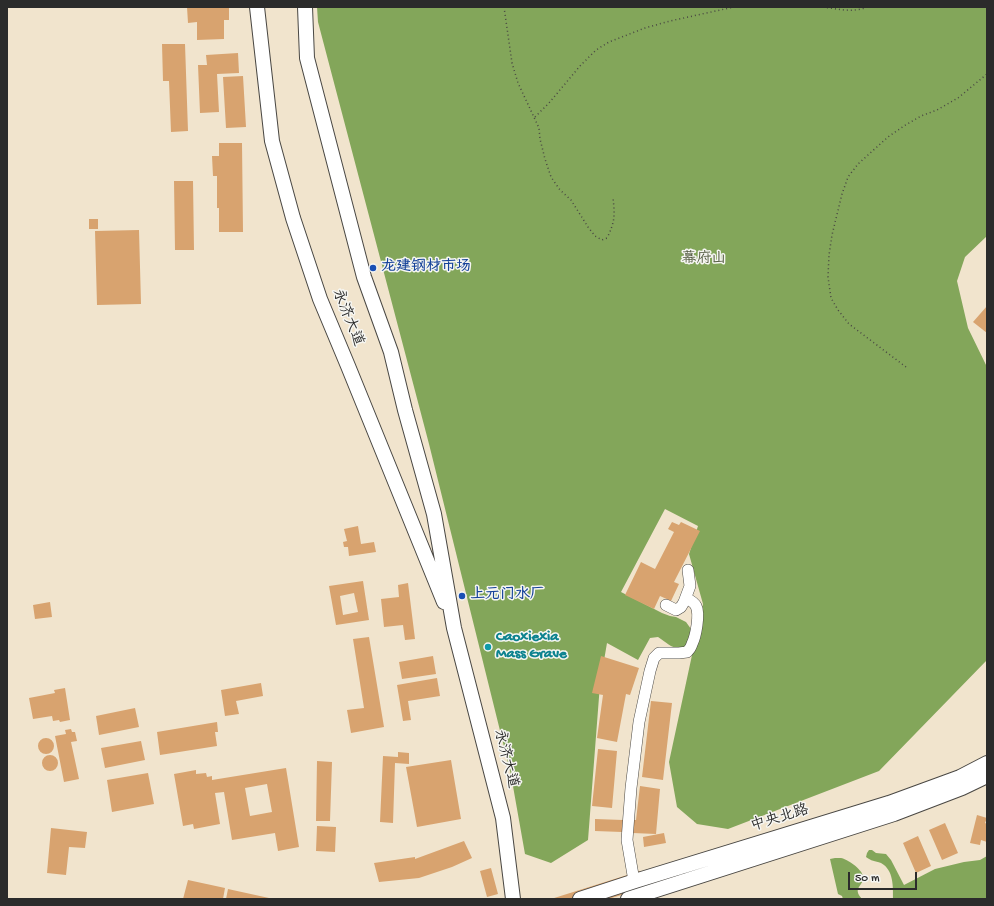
<!DOCTYPE html>
<html>
<head>
<meta charset="utf-8">
<style>
  body { margin:0 }
  #map { position:relative; width:994px; height:906px; overflow:hidden; background:#f1e4cd; font-family:"Gochi Hand",sans-serif }
  canvas { display:block }
  .frame { position:absolute; inset:0; border:8px solid #2b2b2b; pointer-events:none }
  .scale { position:absolute; left:848px; top:872px; width:69px; height:18px; box-sizing:border-box; border:2px solid #2b2b2b; border-top:0; padding-left:5px; font-size:12px; line-height:14px; white-space:nowrap; color:#2b2b2b; -webkit-text-stroke:3px #f6f6f2; paint-order:stroke }
</style>
</head>
<body>
<div id="map">
<canvas width="994" height="906"></canvas>
<div class="frame"></div>
<div class="scale">50 m</div>
</div>
<script>
const g = document.querySelector('canvas').getContext('2d');
g.lineJoin = 'round';
function fillPath(path, color) { g.fillStyle = color; g.fill(path, 'evenodd'); }
function trace(path, color, width, dash) { g.strokeStyle = color; g.lineWidth = width; g.lineCap = dash ? 'butt' : 'round'; g.setLineDash(dash || []); g.stroke(path); }
function drawText(font, color, halo, rows, align = 'center') {
  g.font = font + ' "Gochi Hand","LXGW WenKai TC",sans-serif'; g.lineWidth = 3; g.setLineDash([]); g.textBaseline = 'middle'; g.strokeStyle = halo; g.fillStyle = color; for (const [text, x, y, turn = 0] of rows) {
    g.save(); g.translate(x, y); g.rotate((+turn || 0) * Math.PI / 180); g.textAlign = isNaN(turn) ? turn : align; if (halo) g.strokeText(text, 0, 0); g.fillText(text, 0, 0); g.restore();
  }
}
fillPath(new Path2D(`
  M317 7H987V236L965 257 957 281 968 328 987 367V660L879 771 728 829 697 824 677 807 669 762 703 604 689 554 698 526 665 509 621 592 662 613 670 616 676 617 686 622 691 629 687 646C674 652 669 644 658 637L650 638 638 660 607 643 600 684 588 840 551 863 525 854 511 775 429 444 318 22Z
  M869 850H872L876 853 886 854 891 860 904 885 935 869 964 862 980 860 987 856V899H893C893 887 894 870 881 863 875 861 871 861 866 857L867 853Z
  M835 858C837 858 839 858 841 858 847 859 862 869 863 876 865 886 851 887 862 899H843L842 896 838 894 830 859Z`), '#83a65a');
fillPath(new Path2D(`
  M187 7H229V20H224V39L197 40V22L188 23Z
  M162 44H185L188 131 171 132 169 81H163Z
  M238 53 239 73 217 74 219 112 200 113 198 65H207L206 55Z
  M243 76 246 127 226 128 223 77Z
  M219 143H242L243 232H219V208H217V176H213L212 156H219Z
  M174 181H193L194 250H175Z
  M89 219H98V229H89Z
  M139 230 141 304 97 305 95 231Z
  M987 306V333L973 322Z
  M672 522 679 525 681 522 700 531 674 582 679 584 671 601 660 596 654 609 625 595 641 562 655 569 674 532 668 529Z
  M358 526 361 544 374 542 376 552 349 556 348 547H344L343 542 347 541 344 529Z
  M363 581 369 620 336 625 329 586ZM354 593 358 612 343 615 340 596Z
  M408 583 415 639 405 640 403 625 384 627 381 599 399 597 398 585Z
  M50 602 52 617 35 619 33 605Z
  M369 637 384 727 351 733 347 710 364 708 353 639Z
  M433 656 436 674 402 679 399 662Z
  M601 656 639 668 630 695 626 694 617 742 597 738 603 695 592 693Z
  M437 678 440 696 408 701 411 720 403 721 397 685Z
  M261 683 263 696 236 701 239 714 225 716 221 690Z
  M65 688 70 720 60 722 59 720 53 721 52 716 33 719 29 698 55 693 54 690Z
  M651 701 672 703 663 780 642 777Z
  M135 708 139 727 99 735 96 716Z
  M217 722 218 732H215L217 746 160 755 157 732Z
  M71 729 72 732H75L77 741 71 742 79 779 64 782 55 736 66 734 65 730Z
  M38 746a8 8 0 1 1 16 0a8 8 0 1 1-16 0Z
  M141 741 145 760 105 768 101 748Z
  M598 749 617 751 612 808 592 806Z
  M398 752 409 753V764L395 763 393 823 380 822 383 756 398 757Z
  M42 763a8 8 0 1 1 16 0a8 8 0 1 1-16 0Z
  M451 760 461 819 417 827 406 767Z
  M317 761 332 762 330 821H316Z
  M286 768 299 847 278 851 275 833 232 840 224 792 215 793 220 824 194 829 193 824 183 826 174 774 196 770V774L206 773 207 777 212 776V780ZM267 784 272 812 250 816 245 788Z
  M148 773 154 804 112 812 107 780Z
  M640 786 660 789 656 834 633 833V820H636Z
  M977 815 987 818 985 823 987 824V842L981 840 980 845 970 843Z
  M595 819 623 820 622 832 595 831Z
  M945 823 958 853 942 860 929 830Z
  M317 826 336 827 335 852 316 851Z
  M51 828 87 832 85 848 69 847 66 875 47 873Z
  M664 833 666 843 644 847 643 837Z
  M918 836 931 866 916 873 903 843Z
  M464 841 472 858 452 867 419 878 379 882 374 863 415 857V859Z
  M491 868 498 894 487 897 480 871Z
  M640 871 645 888 608 899H551Z
  M188 880 225 888 223 899H183Z
  M228 889 269 898V899H226Z`), '#d8a36f');
const minor = new Path2D(`
  M666 605 676 610 681 607 684 602 690 586 688 570
  M634 881 627 840 631 788 639 722 650 671 654 658 659 653H679L687 652C689 650 691 648 692 644 696 636 700 614 696 606 694 602 690 600 686 598`);
const major = new Path2D(`
  M257 7 272 141 293 218 320 299 348 366 444 602
  M305 7 307 58 364 277 391 352 405 410 434 514 454 628 503 818 513 899
  M580 899 635 881 889 803 960 777 987 763
  M628 899 894 814 962 788 987 776`);
trace(minor, '#494743', 12);
trace(major, '#494743', 16);
trace(new Path2D(`
  M504 7 512 63 518 83 539 128 540 139 545 159 551 177 560 190 571 200 588 227 595 236 602 240 607 238C615 222 615 215 613 198
  M823 7C838 9 853 13 867 7
  M535 117 549 103 580 66 596 50 609 42 645 28 670 21 734 7
  M906 367 849 324 838 310 831 298 828 277 829 255 832 235 842 194 848 177 858 164 888 137 904 126 921 116 937 110 958 98 987 74`), '#494743', 1.5, [1, 3]);
trace(minor, '#fff', 11);
trace(major, '#fff', 14);
for (const [x, y, r, color] of [
  [373,268,4,"#1a4fb4"],
  [462,596,4,"#1a4fb4"],
  [488,647,4,"#0f9aa8"]
]) { const dot = new Path2D(); dot.arc(x, y, r, 0, 2 * Math.PI); g.fillStyle = color; g.fill(dot); trace(dot, '#f6f6f2', 1.5); }
drawText('15px', '#4f573c', '#f6f6f2', [
  ["幕府山",704,260]
]);
drawText('bold 15px', '#164399', '#f6f6f2', [
  ["龙建钢材市场",381,268],
  ["上元门水厂",470,596]
], 'left');
drawText('15px', '#2b2b2b', '#f6f6f2', [
  ["永济大道",347,318,68],
  ["永济大道",505,759,76],
  ["中央北路",780,819,-17]
]);
drawText('bold 15px', '#0d838f', '#f6f6f2', [
  ["Caoxiexia",496,638],
  ["Mass Grave",496,655]
], 'left');
</script>
</body>
</html>
